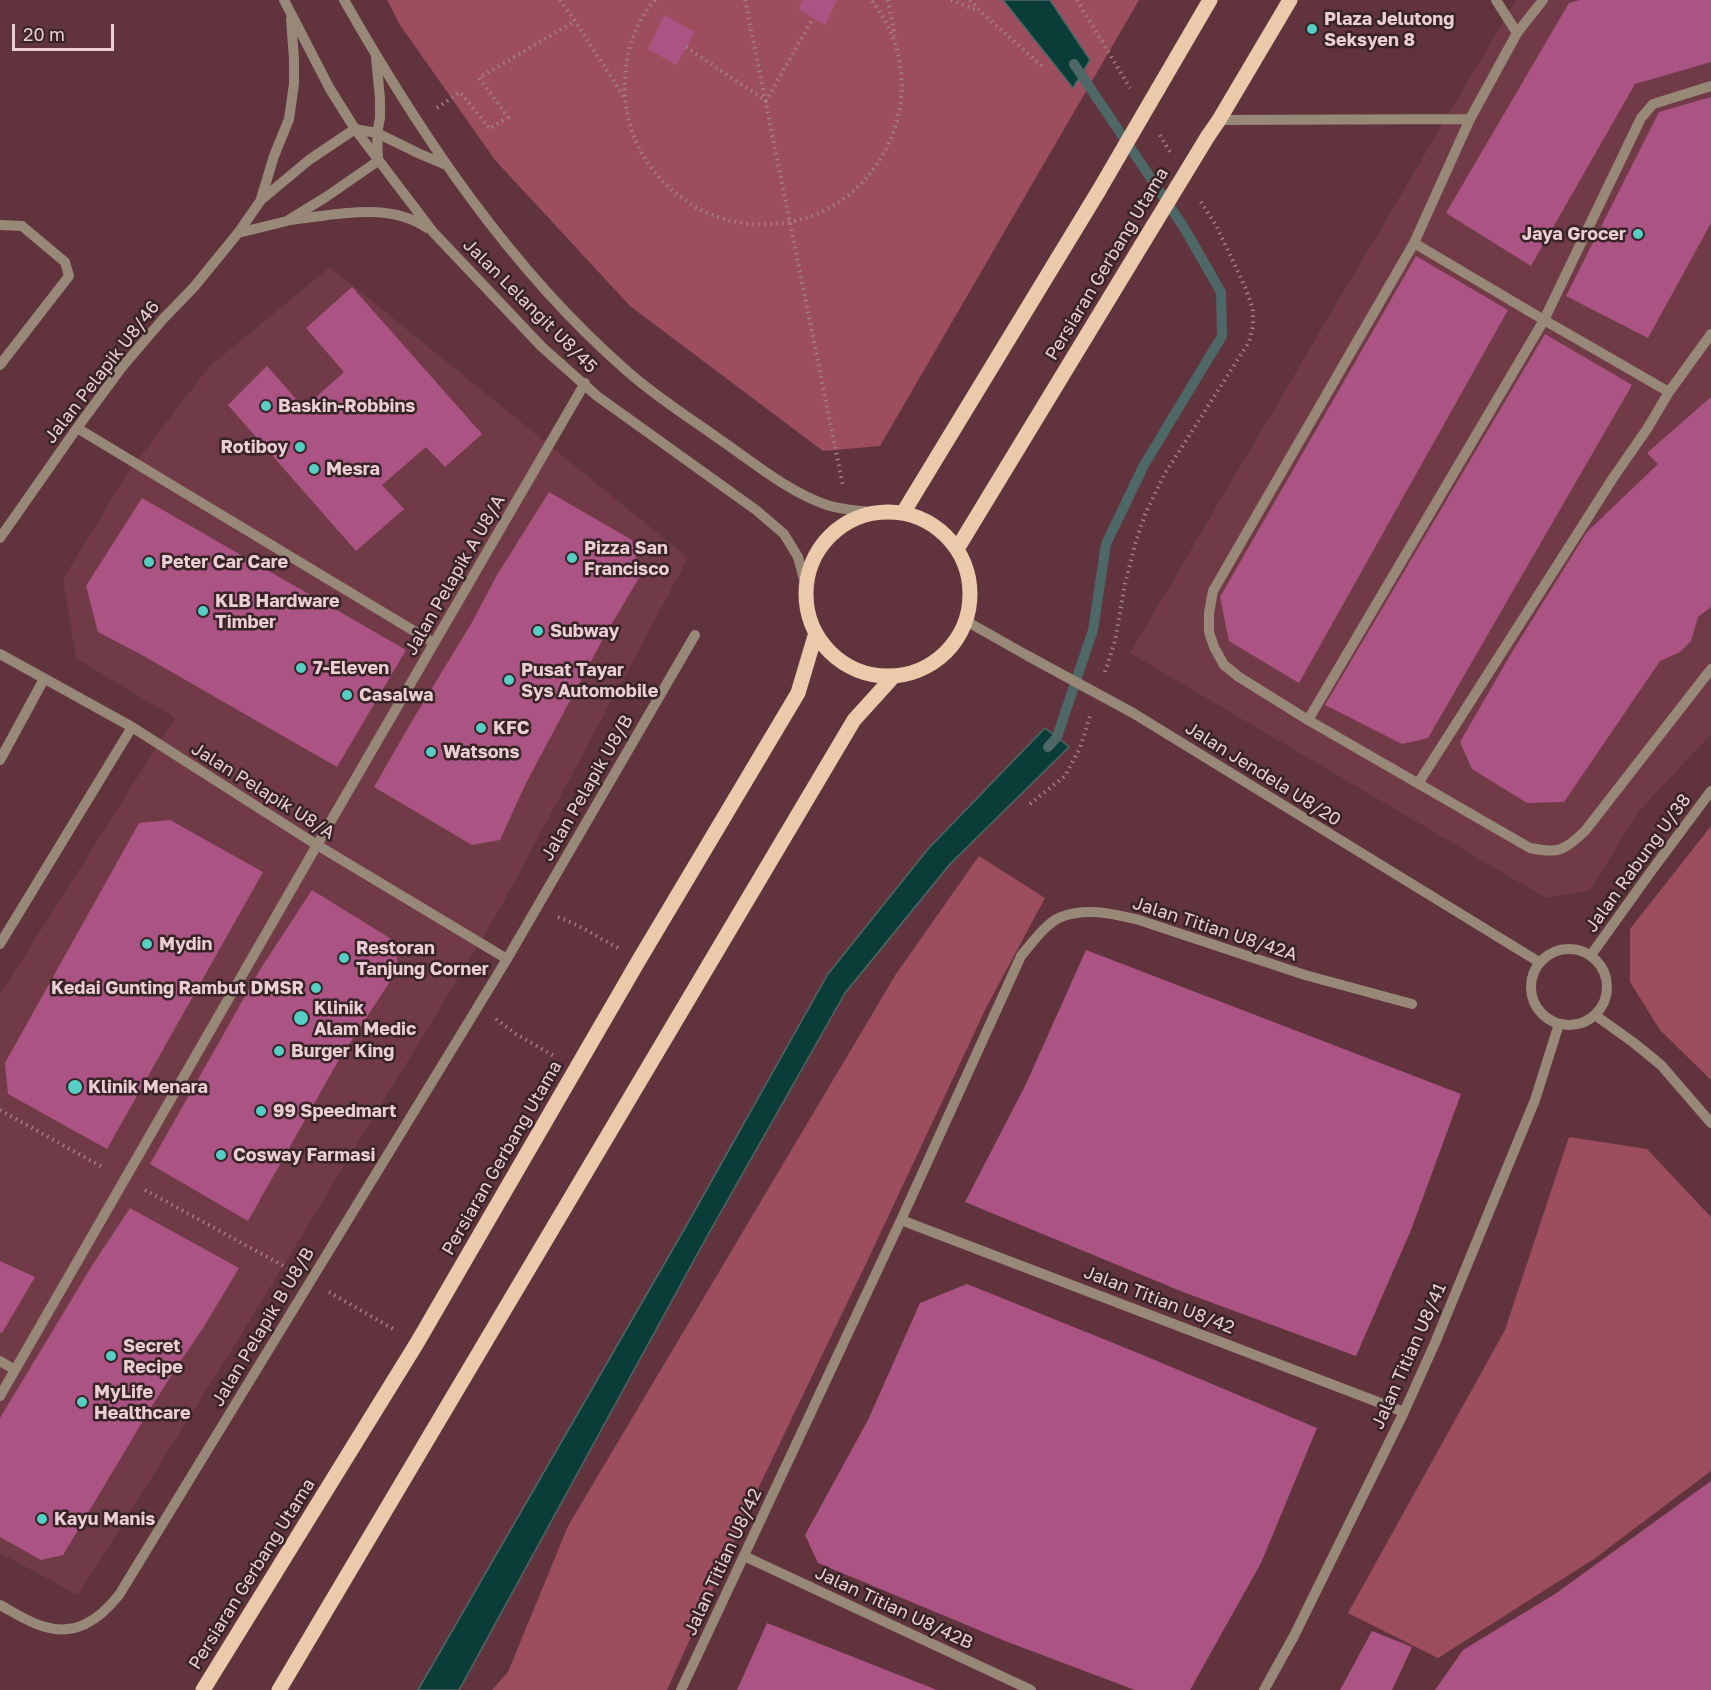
<!DOCTYPE html>
<html>
<head>
<meta charset="utf-8">
<style>
  body { margin:0 }
  #map { position:relative; width:1711px; height:1690px; overflow:hidden; background:#61343d; font-family:"Golos Text",sans-serif }
  canvas { display:block }
  .scale { position:absolute; left:12px; top:24px; width:102px; height:27px; box-sizing:border-box; border:3px solid #eccfd4; border-top:0; padding-left:8px; font-size:18px; line-height:21px; white-space:nowrap; color:#eccfd4; -webkit-text-stroke:4px #382327; paint-order:stroke }
</style>
</head>
<body>
<div id="map">
<canvas width="1711" height="1690"></canvas>
<div class="scale">20 m</div>
</div>
<script>
const g = document.querySelector('canvas').getContext('2d');
g.lineJoin = 'round';
function fillPath(path, color) { g.fillStyle = color; g.fill(path, 'evenodd'); }
function trace(path, color, width, dash) { g.strokeStyle = color; g.lineWidth = width; g.lineCap = dash ? 'butt' : 'round'; g.setLineDash(dash || []); g.stroke(path); }
function drawText(font, color, halo, rows, align = 'center') {
  g.font = font + ' "Golos Text",sans-serif'; g.lineWidth = 5; g.setLineDash([]); g.textBaseline = 'middle'; g.strokeStyle = halo; g.fillStyle = color; for (const [text, x, y, turn = 0] of rows) {
    g.save(); g.translate(x, y); g.rotate((+turn || 0) * Math.PI / 180); g.textAlign = isNaN(turn) ? turn : align; if (halo) g.strokeText(text, 0, 0); g.fillText(text, 0, 0); g.restore();
  }
}
fillPath(new Path2D(`
  M1516 0H1711V734L1639 811 1590 890 1546 898 1130 653Z
  M330 267 688 558 497 914 257 1309 78 1595 0 1553V995L175 718 76 658 63 579 126 475 209 367Z`), '#703b46');
fillPath(new Path2D(`
  M387 0H1139L880 446 823 451 630 306 495 160 400 25Z
  M1711 826V1080L1660 1030 1630 982V929Z
  M979 856 1045 898 986 1008 873 1249 756 1493 667 1690H492L508 1672 568 1526 896 974Z
  M1569 1137 1647 1149 1711 1217V1471L1594 1559 1438 1658 1348 1613 1505 1330Z`), '#9c4d5e');
const water = new Path2D(`
  M1003 0H1050L1090 60 1073 88Z
  M1045 728 1069 747 950 864 845 993 705 1240 459 1690H418L685 1228 828 974 928 849Z`);
fillPath(water, '#0a3c38');
trace(water, '#4e6867', 1.5);
trace(new Path2D(`
  M1048 747 1057 737 1093 630 1106 544 1144 465 1222 336 1221 292 1183 226 1074 64`), '#4e6867', 10);
fillPath(new Path2D(`
  M802 0H837L825 25 798 9Z
  M1580 0H1711V62L1635 84 1531 266 1446 213 1569 3Z
  M664 15 695 32 676 65 648 49Z
  M1711 97V223L1648 338 1566 296 1659 112Z
  M1416 256 1508 310 1299 683 1229 641 1220 597Z
  M352 287 482 434 445 467 426 447 382 485 404 509 356 551 228 405 267 366 304 408 344 372 306 328Z
  M1545 334 1632 385 1428 738 1402 744 1325 705Z
  M1711 397V607L1698 617 1691 641 1680 652 1660 661 1564 802 1527 803 1472 769 1460 742 1512 652 1587 532 1658 464 1647 453Z
  M549 492 632 540 640 576 604 637 526 783 500 840 472 845 374 787 412 721 471 624 497 575Z
  M142 498 406 650 337 767 142 655 98 632 86 586Z
  M170 820 263 872 107 1149 8 1094 5 1063 139 823Z
  M312 890 396 942 398 969 337 1063 248 1221 150 1164 261 968Z
  M1086 950 1461 1094 1411 1230 1356 1356 1183 1292 965 1202 1026 1084Z
  M130 1208 239 1268 203 1328 180 1362 150 1409 63 1555 41 1560 0 1537V1418L93 1264Z
  M0 1261 35 1277 2 1333 0 1332Z
  M967 1284 1138 1353 1317 1428 1261 1563 1190 1690H1135L1005 1641 818 1563 805 1535 868 1420 920 1303Z
  M1711 1481V1690H1435L1463 1650 1555 1594Z
  M767 1623 937 1690H737Z
  M1372 1631 1412 1647 1392 1690H1340Z`), '#ab5484');
trace(new Path2D(`
  M560 0 575 21 624 97
  M655 0C629 28 620 74 627 111 633 146 652 176 681 197 701 213 726 222 752 224 872 234 947 94 871 0
  M745 0 843 486
  M888 0 895 36
  M951 0 978 11
  M970 0 982 13 1044 68
  M1077 0 1130 88
  M686 47 766 101 813 18
  M437 108 460 92 490 129 508 117 479 78 575 21
  M1160 135 1170 152
  M1105 672 1115 641 1125 584 1136 541 1146 512 1164 475 1249 342 1253 326V309L1245 287 1217 227 1199 199
  M1030 804 1065 776 1080 748 1090 716
  M558 917 577 925 618 948
  M496 1019 516 1034 556 1057
  M0 1110 104 1168
  M145 1190 291 1270
  M329 1292 395 1330`), '#a47f86', 4, [1.5, 4.5]);
trace(new Path2D(`
  M284 0 330 89 355 129 433 232 542 347 597 396 756 510 784 534 798 557 805 583
  M344 0C421 135 509 268 627 371 656 397 690 418 722 441 754 463 790 493 827 505 843 510 859 511 876 512
  M1496 0 1517 33
  M1543 0 1517 33 1470 119 1414 243 1213 591 1209 613V632L1214 647 1224 665 1239 677 1308 720 1530 848C1558 854 1564 851 1585 831L1711 669
  M1219 120 1470 119
  M261 199 274 156 289 119 294 84V59L291 19
  M290 220C334 215 389 201 427 228
  M0 225 22 226 65 262 69 276 0 365
  M238 233 287 221 326 197 378 161 377 133 380 118V99L376 57
  M1414 243 1544 320 1669 392
  M77 428 434 643
  M0 538 77 428 122 367 163 319 194 287 238 233 261 200 309 160 355 129 377 133 420 154 446 165
  M966 621 1028 656
  M0 654 132 727 317 845 507 959
  M1133 713 1539 962
  M1308 720 1544 320 1641 118 1653 104 1711 86
  M0 760 44 679
  M1419 782 1613 478 1647 429 1669 392 1711 334
  M0 944 132 727
  M1531 987a38 38 0 1 1 76 0a38 38 0 1 1-76 0Z
  M1591 955 1652 870 1711 791
  M1595 1015 1634 1043 1661 1065 1711 1123
  M901 1220 1404 1412
  M0 1361 15 1370
  M0 1396 317 845 585 383
  M744 1556 1031 1690
  M0 1605C13 1612 28 1622 42 1626 75 1637 99 1620 119 1595L507 959 695 635
  M681 1690 901 1220 1021 956C1032 943 1046 923 1061 917 1087 907 1113 914 1139 920L1305 975 1412 1004
  M1264 1690 1294 1636 1404 1412 1435 1343 1535 1100 1559 1024`), '#978878', 10);
trace(new Path2D(`
  M1158 89 1210 0
  M1208 136 1219 120 1290 0
  M806 594a82 82 0 1 1 164 0a82 82 0 1 1-164 0Z
  M903 513 1098 192
  M957 549 1141 246
  M203 1690 417 1343 639 960 798 693 815 636
  M279 1690 854 720 893 677`), '#eacaaa', 15);
trace(new Path2D(`
  M1028 656 1133 713`), '#978878', 10);
trace(new Path2D(`
  M1098 192 1158 89
  M1141 246 1208 136`), '#eacaaa', 15);
for (const [x, y, r, color] of [
  [1312,29,6,"#56cec3"],
  [1638,234,6,"#56cec3"],
  [266,406,6,"#56cec3"],
  [300,447,6,"#56cec3"],
  [314,469,6,"#56cec3"],
  [572,558,6,"#56cec3"],
  [149,562,6,"#56cec3"],
  [203,611,6,"#56cec3"],
  [538,631,6,"#56cec3"],
  [301,668,6,"#56cec3"],
  [509,680,6,"#56cec3"],
  [347,695,6,"#56cec3"],
  [481,728,6,"#56cec3"],
  [431,752,6,"#56cec3"],
  [147,944,6,"#56cec3"],
  [344,958,6,"#56cec3"],
  [316,988,6,"#56cec3"],
  [301,1018,8,"#56cec3"],
  [279,1051,6,"#56cec3"],
  [75,1087,8,"#56cec3"],
  [261,1111,6,"#56cec3"],
  [221,1155,6,"#56cec3"],
  [111,1356,6,"#56cec3"],
  [82,1402,6,"#56cec3"],
  [42,1519,6,"#56cec3"]
]) { const dot = new Path2D(); dot.arc(x, y, r, 0, 2 * Math.PI); g.fillStyle = color; g.fill(dot); trace(dot, '#382327', 2); }
drawText('bold 18px', '#eccfd4', '#382327', [
  ["Plaza Jelutong",1324,19],
  ["Seksyen 8",1324,40],
  ["Jaya Grocer",1626,234,"right"],
  ["Baskin-Robbins",278,406],
  ["Rotiboy",288,447,"right"],
  ["Mesra",326,469],
  ["Pizza San",584,548],
  ["Francisco",584,569],
  ["Peter Car Care",161,562],
  ["KLB Hardware",215,601],
  ["Timber",215,622],
  ["Subway",550,631],
  ["7-Eleven",313,668],
  ["Pusat Tayar",521,670],
  ["Sys Automobile",521,691],
  ["Casalwa",359,695],
  ["KFC",493,728],
  ["Watsons",443,752],
  ["Mydin",159,944],
  ["Restoran",356,948],
  ["Tanjung Corner",356,969],
  ["Kedai Gunting Rambut DMSR",304,988,"right"],
  ["Klinik",314,1008],
  ["Alam Medic",314,1029],
  ["Burger King",291,1051],
  ["Klinik Menara",88,1087],
  ["99 Speedmart",273,1111],
  ["Cosway Farmasi",233,1155],
  ["Secret",123,1346],
  ["Recipe",123,1367],
  ["MyLife",94,1392],
  ["Healthcare",94,1413],
  ["Kayu Manis",54,1519]
], 'left');
drawText('18px', '#eccfd4', '#382327', [
  ["Persiaran Gerbang Utama",1107,264,-59],
  ["Jalan Lelangit U8/45",530,306,45],
  ["Jalan Pelapik U8/46",102,372,-52],
  ["Jalan Pelapik A U8/A",455,575,-60],
  ["Jalan Jendela U8/20",1263,774,32],
  ["Jalan Pelapik U8/B",587,788,-60],
  ["Jalan Pelapik U8/A",263,791,32],
  ["Jalan Rabung U/38",1638,863,-54],
  ["Jalan Titian U8/42A",1215,929,18],
  ["Persiaran Gerbang Utama",502,1158,-60],
  ["Jalan Titian U8/42",1159,1300,21],
  ["Jalan Pelapik B U8/B",263,1327,-59],
  ["Jalan Titian U8/41",1409,1356,-66],
  ["Jalan Titian U8/42",723,1562,-65],
  ["Persiaran Gerbang Utama",252,1574,-58],
  ["Jalan Titian U8/42B",894,1608,25]
]);
</script>
</body>
</html>
